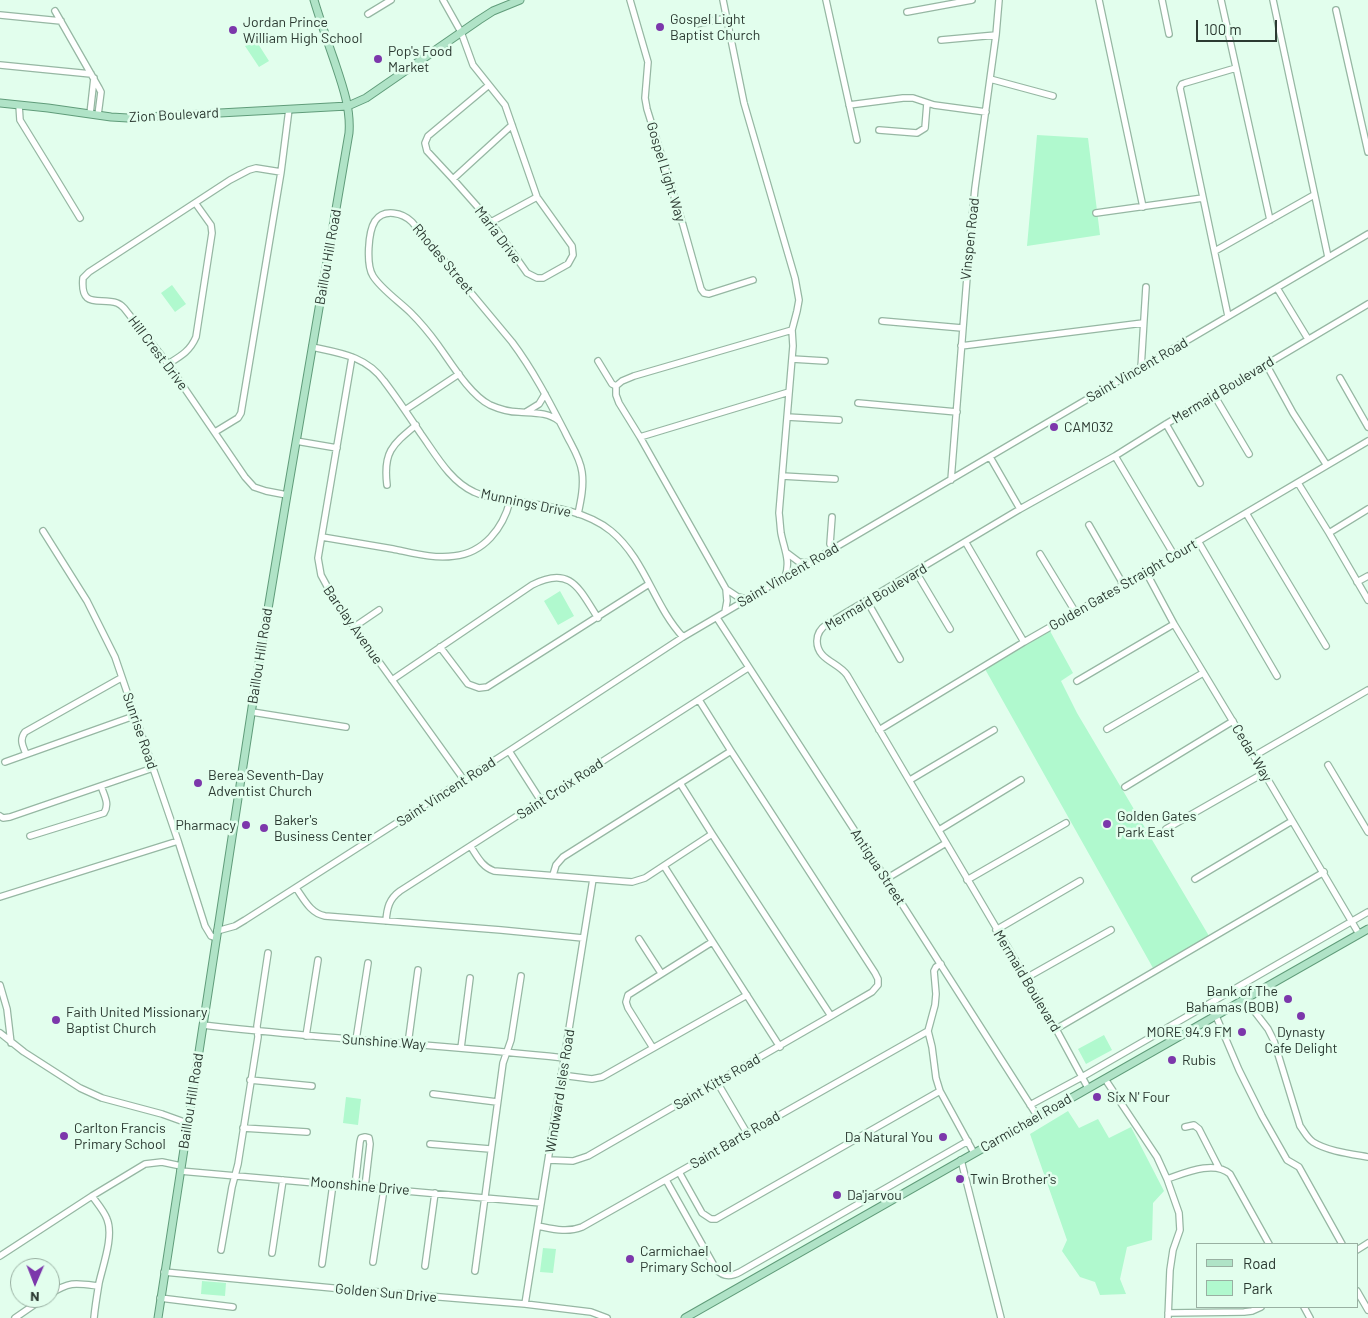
<!DOCTYPE html>
<html>
<head>
<meta charset="utf-8">
<style>
  body { margin:0 }
  #map { position:relative; width:1368px; height:1318px; overflow:hidden; background:#e2feed; font-family:Barlow,sans-serif }
  canvas { display:block }
  .legend { position:absolute; left:1196px; top:1243px; width:162px; height:65px; box-sizing:border-box; background:#e2feed; border:1px solid #99b0a2; margin:0; padding:6px 9px; list-style:none; font-size:15px; color:#2c3a32 }
  .legend li { display:flex; align-items:center; gap:10px; height:25px }
  .legend b { width:25px; border:1px solid #99b0a2 }
  .north { position:absolute; left:10px; top:1258px; width:50px; height:50px; box-sizing:border-box; background:#e2feed; border:1px solid #99b0a2; border-radius:50%; rotate:181deg; font-size:14px; font-weight:700; line-height:20px; text-align:center; color:#2c3a32 }
  .north::after { content:''; display:block; margin:auto; width:18px; height:22px; background:#7c37ab; clip-path:polygon(50% 0,100% 100%,50% 72%,0 100%) }
  .scale { position:absolute; left:1196px; top:20px; width:81px; height:22px; box-sizing:border-box; border:2px solid #2c3a32; border-top:0; padding-left:6px; font-size:15px; line-height:18px; white-space:nowrap; color:#2c3a32; -webkit-text-stroke:4px #e2feed; paint-order:stroke }
</style>
</head>
<body>
<div id="map">
<canvas width="1368" height="1318"></canvas>
<ul class="legend">
<li><b style="height:6px;background:#b0e3c7"></b>Road</li>
<li><b style="height:14px;background:#b0f9ce"></b>Park</li>
</ul>
<div class="north">N</div>
<div class="scale">100 m</div>
</div>
<script>
const g = document.querySelector('canvas').getContext('2d');
g.lineJoin = 'round';
function fillPath(path, color) { g.fillStyle = color; g.fill(path, 'evenodd'); }
function trace(path, color, width, dash) { g.strokeStyle = color; g.lineWidth = width; g.lineCap = dash ? 'butt' : 'round'; g.setLineDash(dash || []); g.stroke(path); }
function drawText(font, color, halo, rows, align = 'center') {
  g.font = font + ' Barlow,sans-serif'; g.lineWidth = 5; g.setLineDash([]); g.textBaseline = 'middle'; g.strokeStyle = halo; g.fillStyle = color; for (const [text, x, y, turn = 0] of rows) {
    g.save(); g.translate(x, y); g.rotate((+turn || 0) * Math.PI / 180); g.textAlign = isNaN(turn) ? turn : align; if (halo) g.strokeText(text, 0, 0); g.fillText(text, 0, 0); g.restore();
  }
}
fillPath(new Path2D(`
  M255 39 269 61 259 67 245 46Z
  M1037 135 1088 138 1100 235 1027 246Z
  M172 285 186 304 175 312 161 293Z
  M560 591 574 616 558 625 544 601Z
  M1050 631 1073 673 1061 681 1077 713 1209 936 1153 968 985 669Z
  M1104 1035 1112 1050 1086 1064 1078 1049Z
  M346 1097 361 1099 358 1125 343 1123Z
  M1068 1111 1079 1128 1098 1119 1109 1138 1131 1127 1164 1191 1153 1203 1152 1240 1127 1247 1120 1279 1126 1294 1100 1295 1095 1282 1080 1277 1062 1251 1067 1240 1030 1134Z
  M543 1248 556 1249 553 1273 540 1272Z
  M202 1281 226 1283 225 1296 201 1294Z`), '#b0f9ce');
const minor = new Path2D(`
  M443 0 461 32 473 65 505 105 537 197 572 246 573 255 568 264 543 278H537L527 273 491 222 453 179 427 151 425 143 428 136 489 85
  M630 0 648 62 645 98 647 109 683 225 701 289 704 293 709 294 753 280
  M723 0 744 103 795 278 799 300 797 311 792 330 793 346 779 513C780 520 780 526 781 533 784 549 791 561 785 577
  M826 0 857 140
  M1099 0 1143 207
  M1162 0 1169 34
  M1221 0 1270 220
  M1273 0 1328 257
  M1336 10 1368 152
  M55 11 99 88 101 92 98 115
  M907 12 972 0
  M368 14 391 0
  M0 15 61 21
  M696 24 727 18
  M941 40 996 35
  M0 65 91 74
  M990 79 1053 96
  M19 105 20 120 52 172 80 218
  M849 105 903 98H913L934 105 986 112
  M90 114 94 78
  M879 130 917 133 925 128 927 103
  M281 172 256 168 249 170 230 180 89 272 83 278C80 310 100 297 117 303 120 304 122 306 124 308L168 364 245 477 254 487 266 491 287 495
  M453 179 512 125
  M1096 213 1203 198
  M491 222 537 197
  M1215 251 1314 195
  M1277 288 1308 339
  M1228 316 1180 88 1182 84 1185 83 1236 68
  M882 321 962 328
  M961 346 1143 323
  M312 347C340 353 366 356 384 381 397 398 409 416 421 434 436 455 450 481 474 492 486 498 501 499 515 501 547 506 585 510 611 531 645 559 654 606 683 637
  M352 357 318 558 321 575 334 599 464 780
  M792 359 825 361
  M598 361 612 384 616 386
  M168 364C181 356 190 351 196 337L212 233 211 225 196 204
  M1266 364 1293 413 1326 464
  M1141 368 1146 287
  M1340 378 1368 427
  M616 386V395L619 403 640 437 726 589 727 601 725 612
  M616 386 622 381 634 376 792 330
  M1214 395 1249 454
  M858 403 957 412
  M405 410 459 374
  M526 412 539 404 545 394
  M787 417 839 420
  M559 421C548 412 533 413 519 412 509 412 499 409 490 405 470 395 451 363 438 345 430 334 421 323 411 313 400 302 381 289 373 276 366 265 368 232 375 221 384 208 403 213 412 222L512 342C533 370 549 401 565 432 571 445 580 457 582 472 584 486 581 500 578 514
  M1166 424 1200 483
  M215 432 238 418 241 413 281 172 289 109
  M640 437 789 392
  M296 441 337 448
  M1115 456 1174 555
  M990 457 1020 509
  M782 476 835 479
  M951 480 970 239 975 188 996 35 999 0
  M1298 483 1329 533 1368 600
  M387 485C383 452 392 445 416 425
  M1246 513 1326 646
  M832 517 830 544 833 549
  M1089 525 1123 584
  M43 531 87 601 115 657 178 841 205 926 211 936 216 938
  M1329 533 1368 509
  M322 537C346 541 369 545 393 549 413 553 434 559 454 556 484 553 503 528 510 501
  M1198 541 1277 676
  M966 543 1024 642
  M787 553 799 562 809 563
  M1040 554 1076 613
  M916 572 950 629
  M1146 572 1174 624 1264 773 1359 934
  M1357 582 1368 576
  M726 589 738 597 747 599
  M867 601 900 659
  M717 618 886 879 1038 1117
  M354 627 379 610
  M440 647 468 684 479 688 487 687 649 584
  M392 680 532 585C571 565 579 589 598 618
  M1077 681 1174 624
  M252 712 346 727
  M1107 729 1203 673
  M879 730 1024 642 1146 572 1368 441
  M509 751 541 801
  M26 754C23 746 19 740 25 732L121 678
  M1254 756 1368 690
  M5 762 134 716
  M1328 765 1368 832
  M910 780 994 730
  M680 783 712 834 831 1016
  M1125 787 1233 721
  M0 816 3 818 10 817 153 768
  M1166 829 1264 773
  M939 830 1021 780
  M30 836 104 813C110 804 104 795 101 786
  M471 847C477 856 482 867 494 871L632 882 645 878 712 834
  M664 866 780 1047
  M553 875 556 865 563 857 731 751
  M886 879 946 843
  M1195 879 1292 821
  M967 880 1066 823
  M296 888C304 899 310 913 325 916L501 930 583 938
  M0 897 178 841
  M386 921C387 908 389 899 400 891L748 668
  M996 930 1080 881
  M217 931 235 926 245 920 509 751 683 637 1368 234
  M639 939 661 973
  M941 964 936 967 934 971 936 994 935 1005 928 1031 932 1047 936 1078 940 1091 974 1153
  M1026 978 1111 930
  M0 985 7 1009 11 1043
  M1245 999 1268 1029 1274 1041 1300 1126C1304 1131 1307 1138 1313 1142 1327 1151 1351 1154 1368 1157
  M1216 1016 1239 1070 1262 1116 1287 1160 1299 1167 1342 1244
  M203 1025C323 1039 444 1045 564 1058
  M1056 1029 1324 872
  M0 1033 24 1052 80 1088 102 1098 162 1114 187 1123
  M306 1036 318 960
  M356 1040 368 963
  M408 1044 418 970
  M461 1048 470 978
  M653 1048 628 1008 626 1002 628 995 712 942
  M561 1075 592 1079 602 1077 747 995
  M1105 1079 1157 1157 1167 1179 1179 1213 1180 1230 1173 1250 1170 1270 1168 1318
  M250 1080 312 1086
  M717 1082 747 1133
  M1088 1088 1056 1029 847 675C838 662 817 660 817 641 817 633 821 628 827 624L1020 509 1115 456 1166 424 1368 304
  M433 1094 497 1102
  M1030 1105 1082 1077 1368 912
  M1185 1127 1194 1125 1199 1129 1219 1168
  M243 1128 307 1132
  M430 1144 490 1149
  M549 1160 573 1161 588 1156 831 1016 872 992 878 985V979L875 973 731 751 699 700
  M961 1160 1001 1318
  M180 1171 541 1203
  M679 1172 702 1213 711 1219H716L940 1091
  M1167 1179C1185 1173 1214 1160 1230 1174L1269 1244
  M666 1180 716 1269C723 1277 731 1277 740 1272L968 1141
  M355 1186 360 1142 361 1138 365 1137 369 1138 370 1144 365 1187
  M92 1196C97 1203 104 1211 107 1219 114 1236 103 1265 99 1283 97 1295 95 1307 94 1318
  M538 1226C553 1229 567 1233 582 1227L928 1031
  M221 1250 232 1187 238 1164 258 1037 257 1026 268 953
  M1357 1250 1368 1243
  M272 1253 283 1180
  M0 1256 92 1196 145 1164 162 1162 181 1166
  M373 1262 384 1189
  M322 1264 333 1184
  M425 1266 435 1193
  M475 1271 503 1063 511 1040 521 976
  M164 1272 343 1289 525 1304 591 1312 607 1318
  M1357 1291 1368 1310
  M50 1294C70 1281 76 1283 98 1286
  M160 1298 233 1307
  M525 1304 593 879
  M1304 1307 1310 1318
  M1168 1313 1244 1312 1252 1311 1261 1307
  M15 1318 44 1298`);
const major = new Path2D(`
  M0 103 48 108 111 117 128 118 348 106 366 98 479 20 493 11 520 0
  M158 1318 257 675 287 495 349 133C351 108 342 84 334 60 327 40 320 20 314 0
  M685 1318 1368 929`);
trace(minor, '#96b7a3', 8);
trace(major, '#609c7a', 9);
trace(minor, '#fff', 5.5);
trace(major, '#b0e3c7', 7);
for (const [x, y, r, color] of [
  [660,27,5,"#7c37ab"],
  [233,30,5,"#7c37ab"],
  [378,59,5,"#7c37ab"],
  [1054,427,5,"#7c37ab"],
  [198,783,5,"#7c37ab"],
  [1107,824,5,"#7c37ab"],
  [246,825,5,"#7c37ab"],
  [264,828,5,"#7c37ab"],
  [1288,999,5,"#7c37ab"],
  [1301,1016,5,"#7c37ab"],
  [56,1020,5,"#7c37ab"],
  [1242,1032,5,"#7c37ab"],
  [1172,1060,5,"#7c37ab"],
  [1097,1097,5,"#7c37ab"],
  [64,1136,5,"#7c37ab"],
  [943,1137,5,"#7c37ab"],
  [960,1179,5,"#7c37ab"],
  [837,1195,5,"#7c37ab"],
  [630,1259,5,"#7c37ab"]
]) { const dot = new Path2D(); dot.arc(x, y, r, 0, 2 * Math.PI); g.fillStyle = color; g.fill(dot); trace(dot, '#e2feed', 2); }
drawText('14px', '#2c3a32', '#e2feed', [
  ["Gospel Light",670,19],
  ["Baptist Church",670,35],
  ["Jordan Prince",243,22],
  ["William High School",243,38],
  ["Pop's Food",388,51],
  ["Market",388,67],
  ["CAM032",1064,427],
  ["Berea Seventh-Day",208,775],
  ["Adventist Church",208,791],
  ["Golden Gates",1117,816],
  ["Park East",1117,832],
  ["Baker's",274,820],
  ["Business Center",274,836],
  ["Pharmacy",236,825,"right"],
  ["Bank of The",1278,991,"right"],
  ["Bahamas (BOB)",1278,1007,"right"],
  ["Faith United Missionary",66,1012],
  ["Baptist Church",66,1028],
  ["MORE 94.9 FM",1232,1032,"right"],
  ["Dynasty",1301,1032,"center"],
  ["Cafe Delight",1301,1048,"center"],
  ["Rubis",1182,1060],
  ["Six N' Four",1107,1097],
  ["Carlton Francis",74,1128],
  ["Primary School",74,1144],
  ["Da Natural You",933,1137,"right"],
  ["Twin Brother's",970,1179],
  ["Da'jarvou",847,1195],
  ["Carmichael",640,1251],
  ["Primary School",640,1267]
], 'left');
drawText('14px', '#2c3a32', '#e2feed', [
  ["Zion Boulevard",174,115,-3],
  ["Gospel Light Way",666,172,73],
  ["Maria Drive",498,235,53],
  ["Vinspen Road",970,239,-84],
  ["Baillou Hill Road",328,257,-80],
  ["Rhodes Street",443,259,50],
  ["Hill Crest Drive",158,353,53],
  ["Saint Vincent Road",1137,370,-30],
  ["Mermaid Boulevard",1223,390,-31],
  ["Munnings Drive",526,503,12],
  ["Saint Vincent Road",788,575,-30],
  ["Golden Gates Straight Court",1123,585,-30],
  ["Mermaid Boulevard",876,597,-31],
  ["Barclay Avenue",353,625,55],
  ["Baillou Hill Road",260,656,-81],
  ["Sunrise Road",140,731,71],
  ["Cedar Way",1252,753,59],
  ["Saint Croix Road",560,789,-33],
  ["Saint Vincent Road",446,792,-33],
  ["Antigua Street",878,867,57],
  ["Mermaid Boulevard",1027,981,59],
  ["Sunshine Way",384,1042,4],
  ["Saint Kitts Road",717,1082,-30],
  ["Windward Isles Road",560,1091,-81],
  ["Baillou Hill Road",191,1101,-81],
  ["Carmichael Road",1026,1123,-30],
  ["Saint Barts Road",735,1140,-30],
  ["Moonshine Drive",360,1186,5],
  ["Golden Sun Drive",386,1293,5]
]);
</script>
</body>
</html>
